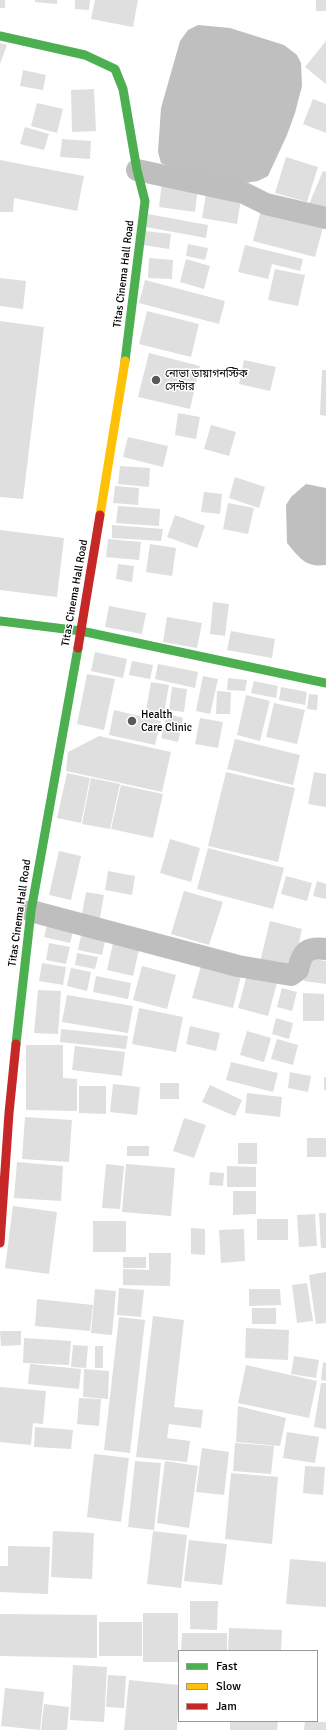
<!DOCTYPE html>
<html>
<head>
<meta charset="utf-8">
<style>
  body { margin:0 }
  #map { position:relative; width:326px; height:1730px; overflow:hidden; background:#fff; font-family:Signika,sans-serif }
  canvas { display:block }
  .legend { position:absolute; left:178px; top:1650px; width:140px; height:72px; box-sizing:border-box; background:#fff; border:1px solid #999; margin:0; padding:5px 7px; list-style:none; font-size:12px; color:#000 }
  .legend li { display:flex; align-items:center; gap:8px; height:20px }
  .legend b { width:20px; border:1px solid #999 }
</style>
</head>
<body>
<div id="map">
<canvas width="326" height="1730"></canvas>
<ul class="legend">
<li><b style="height:5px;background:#4caf50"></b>Fast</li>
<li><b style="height:5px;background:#ffc107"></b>Slow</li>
<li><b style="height:5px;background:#c62828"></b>Jam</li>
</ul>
</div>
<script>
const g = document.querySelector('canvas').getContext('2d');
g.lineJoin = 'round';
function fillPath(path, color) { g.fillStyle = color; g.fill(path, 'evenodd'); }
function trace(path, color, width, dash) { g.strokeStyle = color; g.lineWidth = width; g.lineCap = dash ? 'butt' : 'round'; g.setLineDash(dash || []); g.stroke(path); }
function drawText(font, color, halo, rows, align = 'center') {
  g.font = font + ' Signika,"Noto Sans Bengali",sans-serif'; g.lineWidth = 3; g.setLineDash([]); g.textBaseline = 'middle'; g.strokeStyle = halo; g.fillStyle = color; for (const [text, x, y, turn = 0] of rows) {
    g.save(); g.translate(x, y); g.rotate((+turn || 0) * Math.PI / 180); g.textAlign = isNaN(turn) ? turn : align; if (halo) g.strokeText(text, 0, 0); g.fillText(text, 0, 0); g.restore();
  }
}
fillPath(new Path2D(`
  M198 25 230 28 284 45 297 55 301 63 302 86 295 113 287 135 268 176 258 181 245 183 177 170 161 163 158 152 161 108 180 41 188 30Z
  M306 484 326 488V565C305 568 299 557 287 543L286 505 291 497Z`), '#bfbfbf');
fillPath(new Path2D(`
  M0 0H5V8H0Z
  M35 0H57V4L35 2Z
  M75 0H90L89 10 75 9Z
  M95 0H138L133 27 91 19Z
  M316 0H326V11H316Z
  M326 41V84L305 67Z
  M0 43 7 45 0 64Z
  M23 70 46 75 43 90 20 86Z
  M94 89 96 131 72 132 71 90Z
  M313 99 326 104V133L303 124Z
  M37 103 63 109 57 133 31 126Z
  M25 127 49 134 44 150 20 144Z
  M62 139 91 141 90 159 60 157Z
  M286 157 318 167 307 202 275 193Z
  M0 160 84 176 77 211 14 198 13 212H0Z
  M323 171 326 172V211L309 204Z
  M162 182 198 186 195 212 159 207Z
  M207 188 242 193 237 224 202 218Z
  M261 210 323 227 315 257 253 241Z
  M148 214 208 225 206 238 146 227Z
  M145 231 171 234 169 249 143 245Z
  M188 244 208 248 205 260 186 256Z
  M245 245 303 259 300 271 272 264 268 279 238 272Z
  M149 258 173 260 172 279 148 278Z
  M186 259 210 266 204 289 180 282Z
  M275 269 305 275 298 306 268 300Z
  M0 278 26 281 23 309 0 306Z
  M145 280 225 301 219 324 139 303Z
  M147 311 199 324 191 357 139 344Z
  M0 321 44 327 23 499 0 497Z
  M149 353 200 366 190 409 138 397Z
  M244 360 276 367 270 391 239 384Z
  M322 370H326V416L320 415Z
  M178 413 200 417 196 439 175 435Z
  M211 425 236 432 229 456 204 449Z
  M128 437 168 446 163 467 123 457Z
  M120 466 150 468 149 487 118 484Z
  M235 477 265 487 259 508 229 498Z
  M115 486 139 488 138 505 113 503Z
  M204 492 222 494 220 514 201 512Z
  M228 503 254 508 248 534 223 529Z
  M118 506 160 509 159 526 116 523Z
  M175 515 205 526 197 548 167 537Z
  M112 525 163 529 161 541 112 538Z
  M0 530 64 538 57 597 0 590Z
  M108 539 141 542 139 560 106 557Z
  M150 544 176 548 172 576 146 572Z
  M118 564 134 566 132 582 116 579Z
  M213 602 229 604 225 636 210 634Z
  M109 606 146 613 142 634 105 627Z
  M167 617 202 623 197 648 163 642Z
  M231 631 275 639 272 658 227 650Z
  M95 652 127 659 123 678 91 671Z
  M132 661 153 665 150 679 129 675Z
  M158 664 198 672 195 688 155 679Z
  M87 674 115 679 104 730 77 724Z
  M203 676 218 679 210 714 196 711Z
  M228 678 247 680 245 691 227 690Z
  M254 681 278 686 276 698 251 693Z
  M151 682 169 685 164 713 146 710Z
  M172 687 187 689 184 712 169 710Z
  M281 687 307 692 305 705 279 700Z
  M217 691 231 692 230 714H216Z
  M309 694 318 695 317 710 307 709Z
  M246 695 270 701 260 741 237 735Z
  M274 703 305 710 297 744 266 737Z
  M114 710 161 721 155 745 109 735Z
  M167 714 183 718 178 742 161 738Z
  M200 718 223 722 218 748 195 744Z
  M99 736 171 752 162 792 66 771 68 752Z
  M235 739 300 755 293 785 227 769Z
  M226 772 295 788 278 862 208 846Z
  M314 772 326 774V807L308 804Z
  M67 773 90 778 81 823 57 818Z
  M91 778 120 784 110 829 82 824Z
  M121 785 163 794 153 838 111 829Z
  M170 839 200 848 191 882 160 873Z
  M208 848 284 868 273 909 197 889Z
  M59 851 81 856 71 900 49 895Z
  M108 871 135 876 132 895 105 890Z
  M286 876 312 883 307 901 281 894Z
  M317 881 326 884V899L313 896Z
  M184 891 223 902 209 945 171 934Z
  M86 892 104 895 99 923 81 920Z
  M48 921 74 928 70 943 44 937Z
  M270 921 302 929 293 970 260 962Z
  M82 931 106 936 102 955 78 950Z
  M114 939 140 945 133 976 107 970Z
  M49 943 70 947 66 964 46 960Z
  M77 953 98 957 95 969 75 965Z
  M307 958 326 961V984L304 981Z
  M202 962 242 972 233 1008 192 998Z
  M42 963 66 967 63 985 39 981Z
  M142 966 176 975 167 1009 133 1000Z
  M71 968 91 972 87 991 67 986Z
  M247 975 277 983 268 1016 238 1008Z
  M96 976 131 983 128 999 93 992Z
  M282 988 297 992 292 1011 277 1007Z
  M38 990 61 991 58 1034 34 1033Z
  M303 993 324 994V1021H303Z
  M67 995 133 1006 128 1033 62 1022Z
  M139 1008 183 1017 176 1052 132 1044Z
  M276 1018 293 1023 289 1039 272 1034Z
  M190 1026 220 1033 216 1051 186 1044Z
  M61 1029 128 1036 126 1049 60 1042Z
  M247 1031 271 1038 264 1062 240 1055Z
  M277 1039 298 1045 293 1065 271 1059Z
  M26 1045H63V1078L77 1079V1111L26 1110Z
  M75 1046 125 1052 122 1076 72 1070Z
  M231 1062 278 1073 273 1092 226 1080Z
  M290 1072 311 1076 308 1092 288 1088Z
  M324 1077H326V1090H324Z
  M160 1083H179V1099H160Z
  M113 1084 140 1087 137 1115 110 1112Z
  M210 1085 242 1100 235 1116 202 1102Z
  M79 1086H106V1114L79 1113Z
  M247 1093 282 1097 280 1117 245 1113Z
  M25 1117 72 1120 69 1162 22 1159Z
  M184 1118 206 1125 194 1158 173 1151Z
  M307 1138H326V1157H307Z
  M238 1143H257V1164H238Z
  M127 1146H149V1156H127Z
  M17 1162 63 1166 61 1201 14 1198Z
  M106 1164 124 1166 120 1209 102 1208Z
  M126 1164 175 1168 171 1216 122 1212Z
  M227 1166 256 1167V1187H227Z
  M210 1172 224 1173 223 1186 209 1185Z
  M233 1191H256V1214L233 1215Z
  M13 1206 57 1212 49 1274 5 1268Z
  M319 1213H326V1248H321Z
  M315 1214 317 1246 299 1247 297 1215Z
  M257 1219H288V1240H257Z
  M93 1221H126V1252H93Z
  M191 1228 205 1229V1255L191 1254Z
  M244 1229 245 1261 221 1263 219 1230Z
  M149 1253H171L170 1286 123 1285V1269L149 1270Z
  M123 1257H146V1268H123Z
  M326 1272V1323L316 1324 309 1275Z
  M307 1283 313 1321 297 1323 292 1285Z
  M119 1288 144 1290 141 1317 117 1315Z
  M95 1289 116 1291 112 1335 91 1333Z
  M249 1289H280L281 1305 249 1306Z
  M37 1299 93 1305 90 1331 35 1326Z
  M252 1308H276V1324H252Z
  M153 1316 184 1320 174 1407 203 1410 201 1428 169 1424 167 1438 190 1441 187 1462 136 1457Z
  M119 1317 145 1320 130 1453 104 1450Z
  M246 1328 289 1330 288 1360 245 1358Z
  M0 1331H21V1345L1 1346Z
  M24 1338 71 1341 69 1365 23 1363Z
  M73 1345 88 1346 86 1368 71 1367Z
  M95 1346H103V1368H95Z
  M294 1356 319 1360 316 1378 291 1374Z
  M323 1362 326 1363V1381L321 1380Z
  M30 1364 81 1369 79 1389 28 1384Z
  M246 1365 317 1381 309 1418 238 1403Z
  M84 1369 109 1371 108 1399 83 1397Z
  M321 1383H326V1429L314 1427Z
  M0 1387 46 1391 43 1424 33 1423 31 1445 0 1442Z
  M79 1398 101 1399 99 1426 77 1424Z
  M238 1406 286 1418 280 1446 236 1442Z
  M35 1427 73 1430 71 1449 34 1447Z
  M287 1432 319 1437 315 1463 283 1458Z
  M235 1443 274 1446 271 1474 233 1471Z
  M202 1448 229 1452 224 1495 196 1492Z
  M94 1454 129 1458 121 1522 87 1517Z
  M135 1461 161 1463 154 1530 128 1527Z
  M165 1461 198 1466 189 1528 157 1523Z
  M305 1466 325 1467 323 1495 303 1493Z
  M231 1473 278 1477 272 1544 225 1539Z
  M53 1531 94 1533 92 1579 51 1577Z
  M153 1531 187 1535 181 1588 147 1584Z
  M189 1540 227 1544 222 1585 184 1581Z
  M8 1546 50 1547 48 1594 0 1592V1566H8Z
  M290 1559 326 1562V1607L286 1604Z
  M190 1601H218L217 1630 190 1629Z
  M143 1613H178V1662H143Z
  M0 1614 97 1615V1658L0 1656Z
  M99 1622H142V1656H99Z
  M229 1628 282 1630 281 1651H228Z
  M182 1633H227V1651H181Z
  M73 1665 107 1667 104 1722 70 1720Z
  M108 1675 126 1676 124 1708 106 1707Z
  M129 1680 179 1685 177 1730H124Z
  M5 1688 44 1692 40 1730 1 1726Z
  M44 1704 69 1707 67 1730H41Z
  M230 1721H278L277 1730H230Z
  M305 1721 326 1722V1730H304Z`), '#dfdfdf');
trace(new Path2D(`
  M137 170 244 193 266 204 326 218
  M31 911 238 966 291 975 298 970C302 951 307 947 326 949`), '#bebebe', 22);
trace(new Path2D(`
  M0 36 85 55 115 69 123 89 137 170 145 201 125 361
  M0 621 81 631 326 683
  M16 1044 31 911 78 648`), '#4caf50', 9);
trace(new Path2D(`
  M100 515 125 361`), '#ffc107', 9);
trace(new Path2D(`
  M78 648 100 515
  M0 1243 9 1113 16 1044`), '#c62828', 9);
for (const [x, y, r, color] of [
  [156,380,5,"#595959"],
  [132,721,5,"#595959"]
]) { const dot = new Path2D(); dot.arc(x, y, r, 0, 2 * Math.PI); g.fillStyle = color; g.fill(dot); trace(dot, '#fff', 1.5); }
drawText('11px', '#000', '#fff', [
  ["Titas Cinema Hall Road",124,274,-83],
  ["Titas Cinema Hall Road",75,593,-80],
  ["Titas Cinema Hall Road",20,913,-82]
]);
drawText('11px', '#000', '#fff', [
  ["নোভা ডায়াগনস্টিক",165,374],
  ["সেন্টার",165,387],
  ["Health",141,715],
  ["Care Clinic",141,728]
], 'left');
</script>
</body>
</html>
